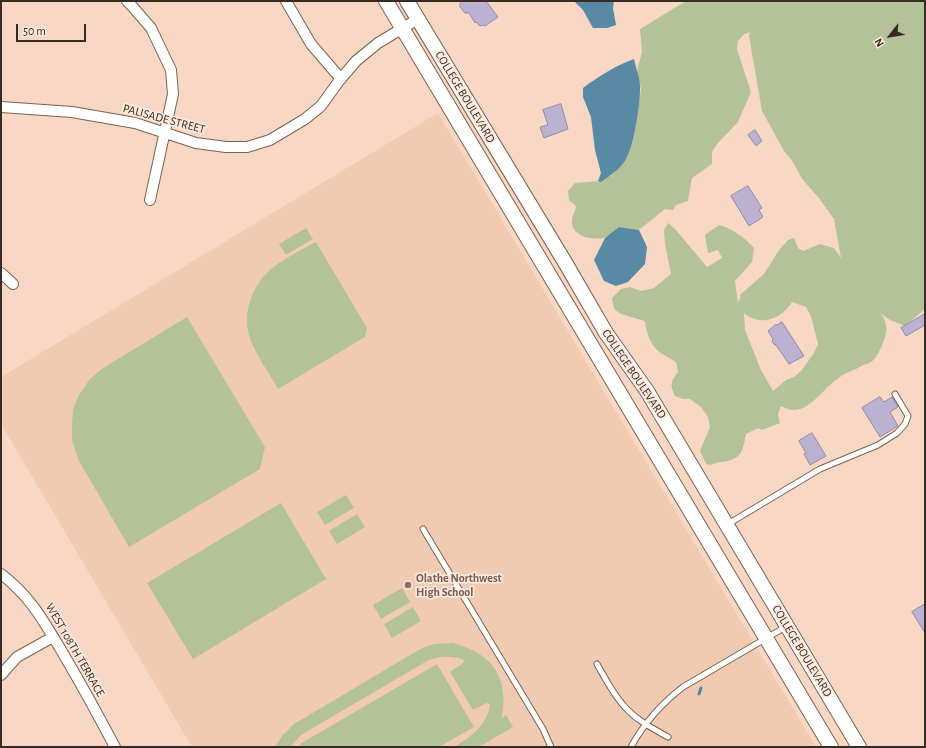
<!DOCTYPE html>
<html>
<head>
<meta charset="utf-8">
<style>
  body { margin:0 }
  #map { position:relative; width:926px; height:748px; overflow:hidden; background:#f8d8c4; font-family:"Alegreya Sans",sans-serif }
  canvas { display:block }
  .frame { position:absolute; inset:0; border:2px solid #372b24; pointer-events:none }
  .north { position:absolute; left:870px; top:16px; width:40px; height:40px; -webkit-text-stroke:3px #fce8dc; paint-order:stroke; rotate:239deg; font-size:11px; font-weight:700; line-height:16px; text-align:center; color:#372b24 }
  .north::after { content:''; display:block; margin:auto; width:14px; height:18px; background:#372b24; clip-path:polygon(50% 0,100% 100%,50% 72%,0 100%) }
  .scale { position:absolute; left:16px; top:24px; width:70px; height:18px; box-sizing:border-box; border:2px solid #372b24; border-top:0; padding-left:5px; font-size:12px; line-height:14px; white-space:nowrap; color:#372b24; -webkit-text-stroke:3px #fce8dc; paint-order:stroke }
</style>
</head>
<body>
<div id="map">
<canvas width="926" height="748"></canvas>
<div class="frame"></div>
<div class="north">N</div>
<div class="scale">50 m</div>
</div>
<script>
const g = document.querySelector('canvas').getContext('2d');
g.lineJoin = 'round';
function fillPath(path, color) { g.fillStyle = color; g.fill(path, 'evenodd'); }
function trace(path, color, width, dash) { g.strokeStyle = color; g.lineWidth = width; g.lineCap = dash ? 'butt' : 'round'; g.setLineDash(dash || []); g.stroke(path); }
function drawText(font, color, halo, rows, align = 'center') {
  g.font = font + ' "Alegreya Sans",sans-serif'; g.lineWidth = 3.5; g.setLineDash([]); g.textBaseline = 'middle'; g.strokeStyle = halo; g.fillStyle = color; for (const [text, x, y, turn = 0] of rows) {
    g.save(); g.translate(x, y); g.rotate((+turn || 0) * Math.PI / 180); g.textAlign = isNaN(turn) ? turn : align; if (halo) g.strokeText(text, 0, 0); g.fillText(text, 0, 0); g.restore();
  }
}
fillPath(new Path2D(`
  M438 113 816 747H192L1 424V377Z`), '#f0cbb2');
fillPath(new Path2D(`
  M686 1H925V309L905 326 890 320 880 313C883 317 886 321 886 326 888 335 878 358 871 362 868 364 864 364 862 366 854 370 845 373 837 379 821 390 805 421 781 406L778 414 780 423 762 430 758 428 746 434C743 448 743 458 727 461 725 462 723 461 721 462 713 463 714 466 706 464L700 451 710 427 708 417 701 407 690 399H683L675 396C670 385 670 382 678 372L676 362C670 358 663 355 658 351 650 344 646 331 645 321L621 314 614 309 612 298 621 289 630 287 641 291 654 288 671 274 665 244 664 230 668 223 676 230 707 267 722 258 718 250 708 253 705 235 719 225C732 228 745 238 754 248L752 262 735 281 738 303 741 294 764 274 779 250 788 240 794 238 798 248 803 251 820 244 834 248 841 258 834 219 818 197 803 180 791 159 784 151 778 140 762 111 749 36 750 32 743 35 738 41 737 49 751 92 738 122 717 144 712 152V164L692 178 688 201 676 205 673 210 665 209 639 230 619 227C615 230 609 236 604 238 593 240 571 237 572 221 572 217 575 211 576 206L569 200 568 191 575 183 601 181 612 175 621 166 627 157 635 128 641 89 637 73 638 66 642 52 640 29ZM792 302 806 307 811 316 818 344 814 353 801 371 794 377 786 380 773 391 761 370 745 330 744 313C746 315 749 317 752 318 768 325 784 315 792 302Z
  M306 228 313 239 286 255 279 244Z
  M316 242 367 328 365 337 278 389C270 374 253 351 249 335 243 311 252 287 269 271 279 261 303 249 316 242Z
  M187 317 265 447 260 469 129 547 79 461 72 441V424L73 409 79 395 90 379 103 368Z
  M346 495 354 508 325 525 317 512Z
  M281 503 326 579 193 659 147 583Z
  M357 514 365 527 337 544 329 531Z
  M402 588 410 602 381 619 373 605Z
  M413 607 421 621 392 638 384 624Z
  M453 643C493 654 509 677 502 718L506 715 513 727 479 747H454C472 736 487 726 490 704L487 703 473 710 450 672 463 663 464 660C451 655 439 656 427 661L301 735 290 747H275L282 736 294 724 422 648 435 644Z
  M437 664 474 727 439 747H301L300 744Z`), '#b4c29a');
fillPath(new Path2D(`
  M574 1H614L613 8 616 25 607 28H593L583 10Z
  M634 59C636 69 641 80 640 90 640 105 634 143 627 157 622 168 611 175 601 182L598 181 601 173 595 150 591 117 583 97V88C599 76 615 66 634 59Z
  M619 227 639 230 647 247 645 264 628 282 616 286 604 281 594 260 605 238Z`), '#5889a5');
trace(new Path2D(`
  M699 694 701 688`), '#5889a5', 3);
const building = new Path2D(`
  M461 1H486L498 17 485 26 484 25 480 26 476 22 475 23 469 13H465L460 7Z
  M561 104 568 129 544 138 540 127 548 125 543 110Z
  M755 130 762 141 756 146 748 135Z
  M748 186 762 208 759 210 763 217 749 226 731 196Z
  M925 314V325L906 336 901 328Z
  M782 322 804 356 789 364 776 345H775L772 342 773 339 768 331 776 324 777 325Z
  M880 397 884 402 892 397 898 407 890 412 898 426 880 437 862 408Z
  M812 433 826 456 810 465 804 454 806 453 799 441Z
  M925 604V633L912 612Z`);
fillPath(building, '#bbb2d1');
trace(building, '#938aa8', 1);
const lane = new Path2D(`
  M728 524 820 469 878 445 897 433 905 424 908 416 895 394
  M423 529 543 729 551 747
  M597 664C605 678 613 694 624 706 636 720 652 728 668 737
  M631 747C644 723 661 704 683 687L787 626`);
const street = new Path2D(`
  M127 1 131 5 151 28 171 70 173 94 150 200
  M286 1 311 44 341 79
  M1 107 72 112 135 123 196 143 226 147H247L270 140 305 119 321 106 339 81 356 61 378 43 418 19
  M1 273 13 284
  M1 574C30 596 43 620 61 650 80 682 98 715 115 747
  M1 675 17 657 53 637`);
const secondary = new Path2D(`
  M386 1 831 747
  M407 1 566 264 606 333 647 391 859 747`);
trace(lane, '#7d6150', 7);
trace(street, '#7d6150', 12);
trace(secondary, '#7d6150', 16);
trace(lane, '#fff', 5);
trace(street, '#fff', 10);
trace(secondary, '#fff', 14);
for (const [x, y, r, color] of [
  [408,585,4,"#8d6e63"]
]) { const dot = new Path2D(); dot.arc(x, y, r, 0, 2 * Math.PI); g.fillStyle = color; g.fill(dot); trace(dot, '#fce8dc', 1.5); }
drawText('12px', '#372b24', '#fce8dc', [
  ["COLLEGE BOULEVARD",465,97,59],
  ["PALISADE STREET",164,119,15],
  ["COLLEGE BOULEVARD",634,374,56],
  ["WEST 108TH TERRACE",75,650,60],
  ["COLLEGE BOULEVARD",802,651,59]
]);
drawText('bold 12px', '#785e54', '#fce8dc', [
  ["Olathe Northwest",416,578],
  ["High School",416,592]
], 'left');
</script>
</body>
</html>
